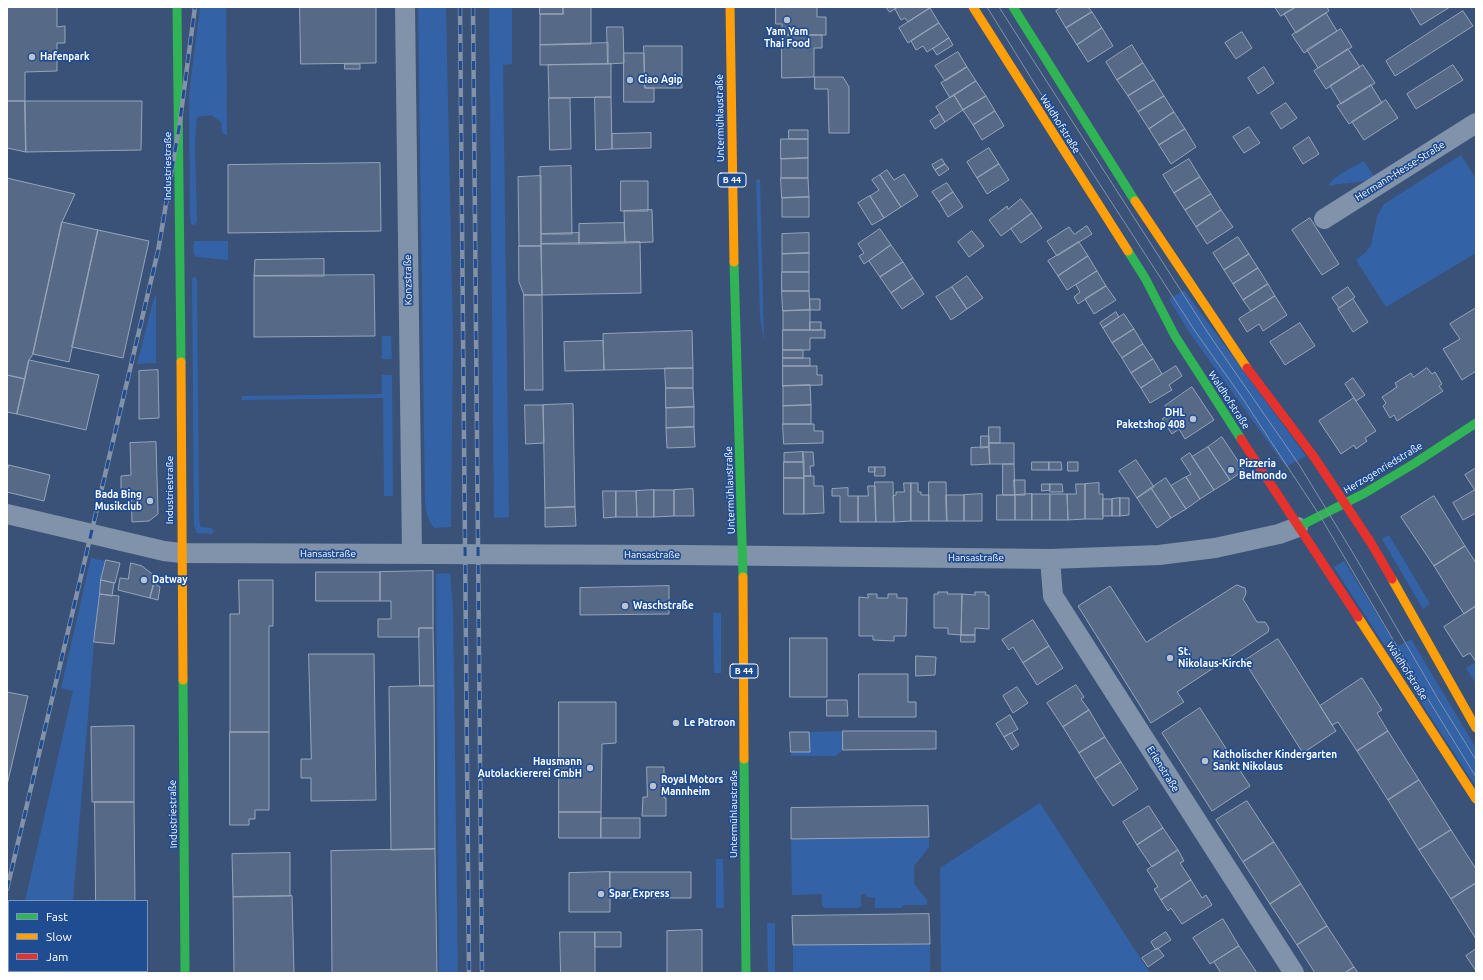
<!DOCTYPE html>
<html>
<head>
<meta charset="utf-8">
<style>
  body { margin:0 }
  #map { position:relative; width:1483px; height:980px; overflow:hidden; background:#3a5277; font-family:Ubuntu,sans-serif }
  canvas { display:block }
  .frame { position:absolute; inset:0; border:8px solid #fff; pointer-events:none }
  .legend { position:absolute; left:8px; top:900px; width:140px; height:72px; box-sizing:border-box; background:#204c91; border:1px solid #7994bd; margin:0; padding:5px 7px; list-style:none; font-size:12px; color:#fff }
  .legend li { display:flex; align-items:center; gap:8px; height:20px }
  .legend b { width:20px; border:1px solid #7994bd }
</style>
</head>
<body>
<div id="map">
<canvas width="1483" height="980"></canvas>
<div class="frame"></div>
<ul class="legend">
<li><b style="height:5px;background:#30b455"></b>Fast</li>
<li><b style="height:5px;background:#ff9f0a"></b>Slow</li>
<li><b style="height:5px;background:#e5322d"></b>Jam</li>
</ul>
</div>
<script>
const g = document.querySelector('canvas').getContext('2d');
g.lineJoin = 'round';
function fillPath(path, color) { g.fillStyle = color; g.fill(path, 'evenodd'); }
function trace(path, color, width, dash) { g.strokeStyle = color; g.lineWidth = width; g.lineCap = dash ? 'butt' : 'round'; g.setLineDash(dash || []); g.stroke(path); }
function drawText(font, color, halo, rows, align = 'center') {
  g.font = font + ' Ubuntu,sans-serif'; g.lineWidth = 3.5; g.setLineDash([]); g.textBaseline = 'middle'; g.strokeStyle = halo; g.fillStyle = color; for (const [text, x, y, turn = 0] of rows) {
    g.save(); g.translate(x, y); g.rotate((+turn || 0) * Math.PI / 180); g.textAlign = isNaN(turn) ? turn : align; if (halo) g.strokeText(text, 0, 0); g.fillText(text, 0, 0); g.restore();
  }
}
fillPath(new Path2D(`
  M200 7H226L227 136 222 132 221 122 211 115 197 117 195 144 197 222 194 225 191 224 190 217 189 94Z
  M418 7H446L453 336 451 527 434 528C428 520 426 513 425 503Z
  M489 7H512V64L503 65 509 517 494 518Z
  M1461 155 1476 179V253L1386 307 1356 260 1365 253 1371 245 1377 216 1384 204Z
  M1364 161 1375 178C1359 184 1344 182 1328 186 1335 174 1353 168 1364 161Z
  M760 179 764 343 760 316 756 180Z
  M195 241H228V260L197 257C192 253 193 249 194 242Z
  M196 277 197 282 199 520 201 527 211 528 214 531 212 534 197 533 194 526 192 278Z
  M1184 290 1306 456 1286 467 1189 332 1169 299Z
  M156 295V363L137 364 154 298Z
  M382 336H391L392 359H382Z
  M382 375H392L393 496H384L383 398 242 400V396L382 394Z
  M1389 535 1430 604 1423 609 1382 539Z
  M91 558 105 561 101 580 94 642 73 901H25L73 691 61 688Z
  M1344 561 1397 647 1411 639 1476 748V787L1334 567Z
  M450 573 453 608 458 973H439L436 574Z
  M721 613V673H714L713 613Z
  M1474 663 1476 667V684L1466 668Z
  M843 731V750L835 756H791V752H810L809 732Z
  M1040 803 1150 973H941L940 868Z
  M929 837V847L914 866V884L927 900V905H904L901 908H875V898L866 897V894H861V906L858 908H825L822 906V894L792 895 791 839Z
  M716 859H723L724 908H716Z
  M767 923H775V973H768Z
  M930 944V973H793V945Z
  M9 971H69V973H9Z`), '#3462a7');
const building = new Path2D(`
  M7 7H57V27L65 26V43H57V71L25 72V101H7Z
  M300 7H376V63L301 64Z
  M540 7H563V14H540Z
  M563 7H591V44L540 45V14H563Z
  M776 7H817V17H826V35H782V24H776Z
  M886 7H898L890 12Z
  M898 7H929L930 8 908 22 905 18 901 20 895 9Z
  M1062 7H1088L1092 12 1066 28 1056 11Z
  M1275 7H1296L1281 16Z
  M1296 7H1327L1329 11 1296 33 1284 14Z
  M1410 7H1450L1421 25Z
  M930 8 939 23 908 43 899 28Z
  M1463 11 1473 26 1395 76 1386 61Z
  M1092 12 1102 28 1077 45 1066 28Z
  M1326 13 1337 31 1304 53 1292 35Z
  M939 23 949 38 927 52 923 46 916 50 911 41Z
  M607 27H623L624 63 608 64Z
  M1102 28 1113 46 1088 62 1077 45Z
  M1341 29 1352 47 1318 68 1307 50Z
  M1242 32 1252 48 1236 59 1225 43Z
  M782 35H822V48H814V77L782 78Z
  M949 38 953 45 937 55 933 49Z
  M608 43V64L540 65V45Z
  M1132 45 1143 63 1117 80 1106 62Z
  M644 46H682V88H645Z
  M1348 49 1360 67 1326 89 1314 71Z
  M958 52 967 67 945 81 935 66Z
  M624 53H644L645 88H654V102H624Z
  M1143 63 1154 80 1128 96 1117 80Z
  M345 64H360V69H345Z
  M611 64V97L549 98 548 65Z
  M1363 65 1375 83 1341 104 1330 86Z
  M1453 65 1463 80 1416 109 1407 94Z
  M967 67 976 81 950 98 941 83Z
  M1264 67 1274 83 1258 94 1248 78Z
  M815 77H843L849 87V133H829L828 89H815Z
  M1154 80 1164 96 1138 112 1128 96Z
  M976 81 986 96 963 110 954 95Z
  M1371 85 1382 103 1349 124 1337 106Z
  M954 95 963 110 945 122 936 107Z
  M986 96 995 111 973 125 963 110Z
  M1164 96 1174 112 1149 129 1138 112Z
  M595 97H611L612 149 596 150Z
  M549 98H570L571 149 550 150Z
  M1386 100 1398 118 1364 140 1352 122Z
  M7 101H25L26 152 7 148Z
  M25 101H142L141 150 26 152Z
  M1286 103 1297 118 1281 129 1271 113Z
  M995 111 1004 126 982 140 973 125Z
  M1174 112 1185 129 1159 145 1149 129Z
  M940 114 945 122 935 129 930 121Z
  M1249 127 1260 143 1244 153 1233 137Z
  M1185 129 1196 147 1171 164 1159 145Z
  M789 130H808V139H789Z
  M651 133V148L612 149V134Z
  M1309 137 1319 154 1303 164 1293 148Z
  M781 139H808V158L781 159Z
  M989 148 999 164 977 178 967 162Z
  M808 158V178H781V159Z
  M942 159 945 164 935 170 932 165Z
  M1189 159 1200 177 1174 193 1163 175Z
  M380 163 381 231 228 233V165Z
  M945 164 949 169 939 176 935 170Z
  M999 164 1009 180 987 194 977 178Z
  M571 166 572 234H541L540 167Z
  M887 170 894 180 904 174 918 196 901 207 880 175Z
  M880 175 901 207 884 218 870 196 879 190 872 180Z
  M541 176V246H519L518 177Z
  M1200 177 1211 194 1185 210 1174 193Z
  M7 178 75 194 62 222 33 354 29 360 25 379 7 375Z
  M781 178H808L809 197 782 198Z
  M621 181H648V211H621Z
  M947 183 953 192 939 202 932 192Z
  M953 192 963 207 948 217 939 202Z
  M1211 194 1221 210 1196 227 1185 210Z
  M870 196 884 218 872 225 858 203Z
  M809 197V217H782V198Z
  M1021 199 1032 213 1001 236 989 220 1007 206 1008 209Z
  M652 210 653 242 625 243 624 211Z
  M1221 210 1233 227 1207 244 1196 227Z
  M1032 213 1042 228 1021 243 1011 229Z
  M1310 218 1339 264 1322 275 1292 230Z
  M62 222 98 230 69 362 33 354Z
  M624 223 625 243 579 244V224Z
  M1087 226 1092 234 1057 256 1047 241 1069 227 1074 234Z
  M880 229 891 245 864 264 859 256 864 253 858 244Z
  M98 230 149 241 123 358 72 347Z
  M972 231 984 246 969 257 958 242Z
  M579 233V244H541V234Z
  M809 233V253L782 254V234Z
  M1238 237 1249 254 1224 270 1213 253Z
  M640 242 641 293 542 295 541 244Z
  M1079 242 1088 256 1058 276 1048 261Z
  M891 245 903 262 880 277 869 261Z
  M519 246H541L542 295H524L519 282Z
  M809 253V272H782V254Z
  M1249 254 1258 268 1233 284 1224 270Z
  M1088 256 1097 271 1067 290 1058 276Z
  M324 259V276H254L255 260Z
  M903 262 913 278 891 293 880 277Z
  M1258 268 1268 284 1243 300 1233 284Z
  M1097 271 1106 286 1078 304 1074 297 1080 292 1076 285Z
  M782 272H809V291H782Z
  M374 275 375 336 254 337V276Z
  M967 276 983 298 967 309 952 287Z
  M913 278 924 294 902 309 891 293Z
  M1268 284 1275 296 1251 311 1243 300Z
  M1106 286 1116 300 1094 314 1085 299Z
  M952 287 967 309 951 320 936 297Z
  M1348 287 1355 297 1339 308 1332 298Z
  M782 291H809L810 310 783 311Z
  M524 295H542L543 390H525Z
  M1275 296 1287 315 1263 331 1259 324 1247 332 1239 319Z
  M810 299H820V310H810Z
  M1353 299 1368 322 1353 332 1338 309Z
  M1476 308V371L1462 380 1443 349 1460 339 1450 324Z
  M810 310V330H783V311Z
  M1116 312 1119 317 1103 328 1100 323Z
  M1124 314 1134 329 1112 343 1103 328Z
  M810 322H821V330H810Z
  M1300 323 1315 346 1285 365 1270 342Z
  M1134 329 1143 344 1122 358 1112 343Z
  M783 330H825V338H810V350H783Z
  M692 331 693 368 604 370 603 334Z
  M603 341 604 370 565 371 564 342Z
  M1143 344 1153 359 1131 373 1122 358Z
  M783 350H803V358H783Z
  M783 358H810V366H783Z
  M1153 359 1162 374 1141 388 1131 373Z
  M29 360 99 375 86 430 17 414Z
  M783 366H817V375H822V385L783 386Z
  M1176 366 1182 376 1169 385 1172 390 1150 403 1141 388Z
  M665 368H693V388H666Z
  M1427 368 1432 374 1435 372 1442 384 1439 386 1443 391 1397 421 1394 415 1390 418 1383 406 1386 403 1382 397 1397 387 1395 383 1411 373 1413 377Z
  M158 370 159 418 139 419V371Z
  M7 375 25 379 17 414 7 412Z
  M1353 378 1365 395 1356 401 1345 384Z
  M810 385 811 405 783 406V386Z
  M1192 387 1214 420 1185 439 1179 429 1172 434 1162 419 1170 414 1165 406Z
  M666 388H693L694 407 666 408Z
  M1354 398 1376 431 1365 438 1367 441 1356 449 1354 445 1341 454 1319 421Z
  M573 404 575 507 545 508 543 405Z
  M525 405H543L544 443 526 444Z
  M811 405V424H783V406Z
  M694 407V427L666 428V408Z
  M783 424H814V431H823V443L784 444Z
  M694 427 695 447 667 448 666 428Z
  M989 427H1000V443H989Z
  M981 436H989V447L981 448Z
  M1222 437 1244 470 1230 480 1208 447Z
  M156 442 158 514 149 521 132 522 131 491H121V476L131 475 130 443Z
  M989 443H1014V464H990Z
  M989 447 990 464 971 465V448Z
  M1208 447 1230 480 1214 490 1192 457Z
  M803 452 804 462H784V453Z
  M803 452H813L814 466H810L811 476H804Z
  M1190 453 1214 490 1200 499 1186 477 1191 474 1181 459Z
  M1136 460 1154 487 1137 498 1119 471Z
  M784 462H804V478H784Z
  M1032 462H1049V470H1032Z
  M1049 462H1061L1062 470H1049Z
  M1068 462H1078V471H1068Z
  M1003 464H1014L1015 495H1003Z
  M9 465 50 475 44 501 7 492V472Z
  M869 467H875V472H869Z
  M875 467H885V476H875Z
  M1476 468V492L1465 475Z
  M804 476H814V486H823L824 513 804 514Z
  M1186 477 1200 499 1186 509 1171 486Z
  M784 478H804V514H784Z
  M1166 478 1186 509 1171 518 1151 488Z
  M1014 480H1025V495H1015Z
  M875 482H893L894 522H876Z
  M929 482H946L947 521H929Z
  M904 483H911V521L894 522 893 496 896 495V492H904Z
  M911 483H918V492H921V495H929V521H911Z
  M1099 483V494H1103V519H1085V484Z
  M1042 484H1050V490L1042 491Z
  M1050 484H1062L1063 492H1050Z
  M1076 484H1085V519L1068 520 1067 494H1076Z
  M868 486H875L876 522H858V496H868Z
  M848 488V496H858V522H840V496H832V489Z
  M1151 488 1171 518 1157 528 1137 498Z
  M693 489 694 516H674V490Z
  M654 490H674V516L654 517Z
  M654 490V517H637L636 491Z
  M1475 490 1476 492V513L1463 520 1453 503Z
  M603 491H616V517L604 518Z
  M616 491H636L637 517H616Z
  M982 494V521H964V495Z
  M1032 494H1050V520H1032Z
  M1032 494V520H1015V495Z
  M1050 494H1067L1068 520H1050Z
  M946 495H964V521H947Z
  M997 495H1015V520H997Z
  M1434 496 1465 546 1434 566 1401 517Z
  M1120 498V516H1112V499Z
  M1120 498H1129V515L1120 516Z
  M1103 499H1112V516H1103Z
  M575 507 576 526 545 527V508Z
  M1465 546 1476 563V606L1464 614 1434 566Z
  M106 560 120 563 115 583 101 580Z
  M131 563 142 566 152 574 154 583 150 598 118 590 120 578 128 579Z
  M433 571V628H419V637H378V619H391V601H380V572Z
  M316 572H380V601H316Z
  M101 580 114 583 112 596 100 594Z
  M239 580H273V626H269V732H230V614H239Z
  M154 583 160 587 158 600 150 598Z
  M1237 585 1245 588 1246 592 1245 596 1243 599 1257 622H1265L1269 628 1268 632 1177 692 1184 702 1151 723 1078 606 1110 586 1146 642Z
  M669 586V614L580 615V588Z
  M938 592H948L947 594H962L961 635 948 634V628H934V594H938Z
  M975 592H986L985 595H989V629L975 628V635H961L962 594 975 595Z
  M100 594 119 596 114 644 94 642Z
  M868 594H877V598H888V594H897V598H907L906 636H894V641L873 640V636H859V597L868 598Z
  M1476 606V662L1470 653 1463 657 1444 627Z
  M1033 620 1049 646 1023 663 1013 647 1009 650 1002 640Z
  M419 628H433L434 686H420Z
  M961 635H975V642H961Z
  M790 638H827V697H790Z
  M1278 639 1336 731 1303 753 1244 661Z
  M1049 646 1063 668 1037 685 1023 663Z
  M309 654H374L376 800 311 801V778H301V759H311Z
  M916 656 936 657 935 675 916 676Z
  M859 674H908V702H916V717H859Z
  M1362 678 1382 710 1377 713 1388 731 1357 751 1338 722 1332 725 1320 706Z
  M1076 685 1084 697 1081 699 1089 710 1063 727 1047 703Z
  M434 686 435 849 391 850 389 687Z
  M1017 687 1028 703 1013 713 1003 696Z
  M7 692 28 696 7 785Z
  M827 700H847L848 716H827Z
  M559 702H616V743L602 744 601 812H559Z
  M1200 708 1250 786 1212 811 1162 733Z
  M1089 710 1105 737 1079 753 1063 727Z
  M1010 715 1018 729 1004 737 996 724Z
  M134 726V802H92L91 727Z
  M843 731H936V749L843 750Z
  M1388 731 1419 780 1388 800 1357 751Z
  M230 732H269V810H255V819H249V825H230Z
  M790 732H809L810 752H791Z
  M1012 733 1019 745 1012 750 1004 737Z
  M1105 737 1121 762 1095 779 1079 753Z
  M1121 762 1138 789 1113 806 1095 779Z
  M647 767H664V798H666V816H642L643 797H647Z
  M1419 780 1451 830 1419 850 1388 800Z
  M1247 801 1274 842 1243 862 1216 820Z
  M95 802H134L135 901H96Z
  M928 806 929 837 791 839V808Z
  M1149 806 1163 828 1137 845 1123 822Z
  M559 812H601V838H559Z
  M601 818H640V838H601Z
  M1163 828 1178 850 1152 867 1137 845Z
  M1451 830 1476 869V883L1451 899 1419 850Z
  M1274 842 1301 884 1270 904 1243 862Z
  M435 849 437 973H332L331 851Z
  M1178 850 1184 861 1180 863 1191 880 1161 900 1154 889 1158 887 1147 870Z
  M290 853V896L233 897 232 854Z
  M610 872H691V898H610Z
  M610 872V912H569V873Z
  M1191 880 1202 898 1206 895 1212 905 1182 924 1171 908 1168 911 1161 900Z
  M1476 883V939L1451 899Z
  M1301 884 1327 926 1297 945 1270 904Z
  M292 896 294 973H234L233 897Z
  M929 914 930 944 793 945 792 916Z
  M1223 919 1239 946 1210 964 1193 938Z
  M1327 926 1354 967 1345 973H1315L1297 945Z
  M702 930V973H667V931Z
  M560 932H595V973H561Z
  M595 932H621V947H595Z
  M1166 932 1171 940 1156 950 1151 942Z
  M1239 946 1257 973H1221L1214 962Z
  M1158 948 1164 956 1148 967 1142 958Z
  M1476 949V971L1466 956Z
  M1354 967 1358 973H1345Z
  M96 971H135V973H96Z`);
fillPath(building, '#566a88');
trace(building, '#96a4b9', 1);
trace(new Path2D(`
  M405 7 412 554
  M1324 219 1476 123
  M7 514 164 551 181 553 684 555 1050 559 1159 555 1215 548 1279 534 1298 527
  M1050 559 1053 596 1294 973`), '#8193aa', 20);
trace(new Path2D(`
  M177 7 181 362
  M1013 7 1135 201
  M1128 251 1145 278 1175 336 1241 439
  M734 262 743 577
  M1298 527 1365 493 1415 463 1476 423
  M183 680 185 973
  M744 759 746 973`), '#30b455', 9);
trace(new Path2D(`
  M730 7 734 262
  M973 7 1128 251
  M1135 201 1247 368
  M181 362 183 680
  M743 577 744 759
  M1392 579 1476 728
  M1358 617 1476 799`), '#ff9f0a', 9);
trace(new Path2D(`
  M1247 368 1314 457 1371 543 1392 579
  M1241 439 1358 617`), '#e5322d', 9);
trace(new Path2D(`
  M987 7 1036 86 1195 331 1241 396 1320 516 1431 704 1476 777
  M999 7 1208 333 1300 466 1353 553 1438 699 1476 760`), '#8192a9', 1);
const rail = new Path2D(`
  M460 7 469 973
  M473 7 482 973
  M7 889 158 251 179 128 195 7`);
trace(rail, '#8192a9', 4.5);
trace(rail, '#204c91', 3, [9]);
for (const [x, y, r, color] of [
  [787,20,4,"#bac2cf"],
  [32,57,4,"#bac2cf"],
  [630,80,4,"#bac2cf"],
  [1193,419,4,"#bac2cf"],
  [1231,470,4,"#bac2cf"],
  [150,501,4,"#bac2cf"],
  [144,580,4,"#bac2cf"],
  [625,606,4,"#bac2cf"],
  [1170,658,4,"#bac2cf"],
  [676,723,4,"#bac2cf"],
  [1205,761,4,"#bac2cf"],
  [590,768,4,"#bac2cf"],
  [653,786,4,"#bac2cf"],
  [601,894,4,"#bac2cf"]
]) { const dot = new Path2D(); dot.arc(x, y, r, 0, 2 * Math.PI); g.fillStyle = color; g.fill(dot); trace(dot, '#204c91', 1.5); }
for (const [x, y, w] of [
  [732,180,28],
  [744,671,28]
]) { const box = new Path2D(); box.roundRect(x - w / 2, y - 7, w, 14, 3); g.fillStyle = '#204c91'; g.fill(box); trace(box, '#fff', 1); }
drawText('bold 9px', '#fff', null, [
  ["B 44",732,180],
  ["B 44",744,671]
]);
drawText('bold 10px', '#fff', '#204c91', [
  ["Yam Yam",787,32,"center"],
  ["Thai Food",787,44,"center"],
  ["Hafenpark",40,57],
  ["Ciao Agip",638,80],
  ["DHL",1185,413,"right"],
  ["Paketshop 408",1185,425,"right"],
  ["Pizzeria",1239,464],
  ["Belmondo",1239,476],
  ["Bada Bing",142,495,"right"],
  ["Musikclub",142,507,"right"],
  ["Datway",152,580],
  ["Waschstraße",633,606],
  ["St.",1178,652],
  ["Nikolaus-Kirche",1178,664],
  ["Le Patroon",684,723],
  ["Katholischer Kindergarten",1213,755],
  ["Sankt Nikolaus",1213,767],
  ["Hausmann",582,762,"right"],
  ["Autolackiererei GmbH",582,774,"right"],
  ["Royal Motors",661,780],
  ["Mannheim",661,792],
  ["Spar Express",609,894]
], 'left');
drawText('10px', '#fff', '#204c91', [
  ["Untermühlaustraße",720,118,-91],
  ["Waldhofstraße",1060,124,58],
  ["Industriestraße",168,166,-90],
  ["Hermann-Hesse-Straße",1400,171,-32],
  ["Konzstraße",408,280,-91],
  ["Waldhofstraße",1229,400,57],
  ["Herzogenriedstraße",1383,468,-31],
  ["Industriestraße",170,490,-90],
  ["Untermühlaustraße",730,490,-92],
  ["Hansastraße",328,554],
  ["Hansastraße",652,555],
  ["Hansastraße",976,558],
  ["Waldhofstraße",1407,671,57],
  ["Erlenstraße",1163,769,58],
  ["Industriestraße",173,814,-91],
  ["Untermühlaustraße",734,814,-90]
]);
</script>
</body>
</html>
